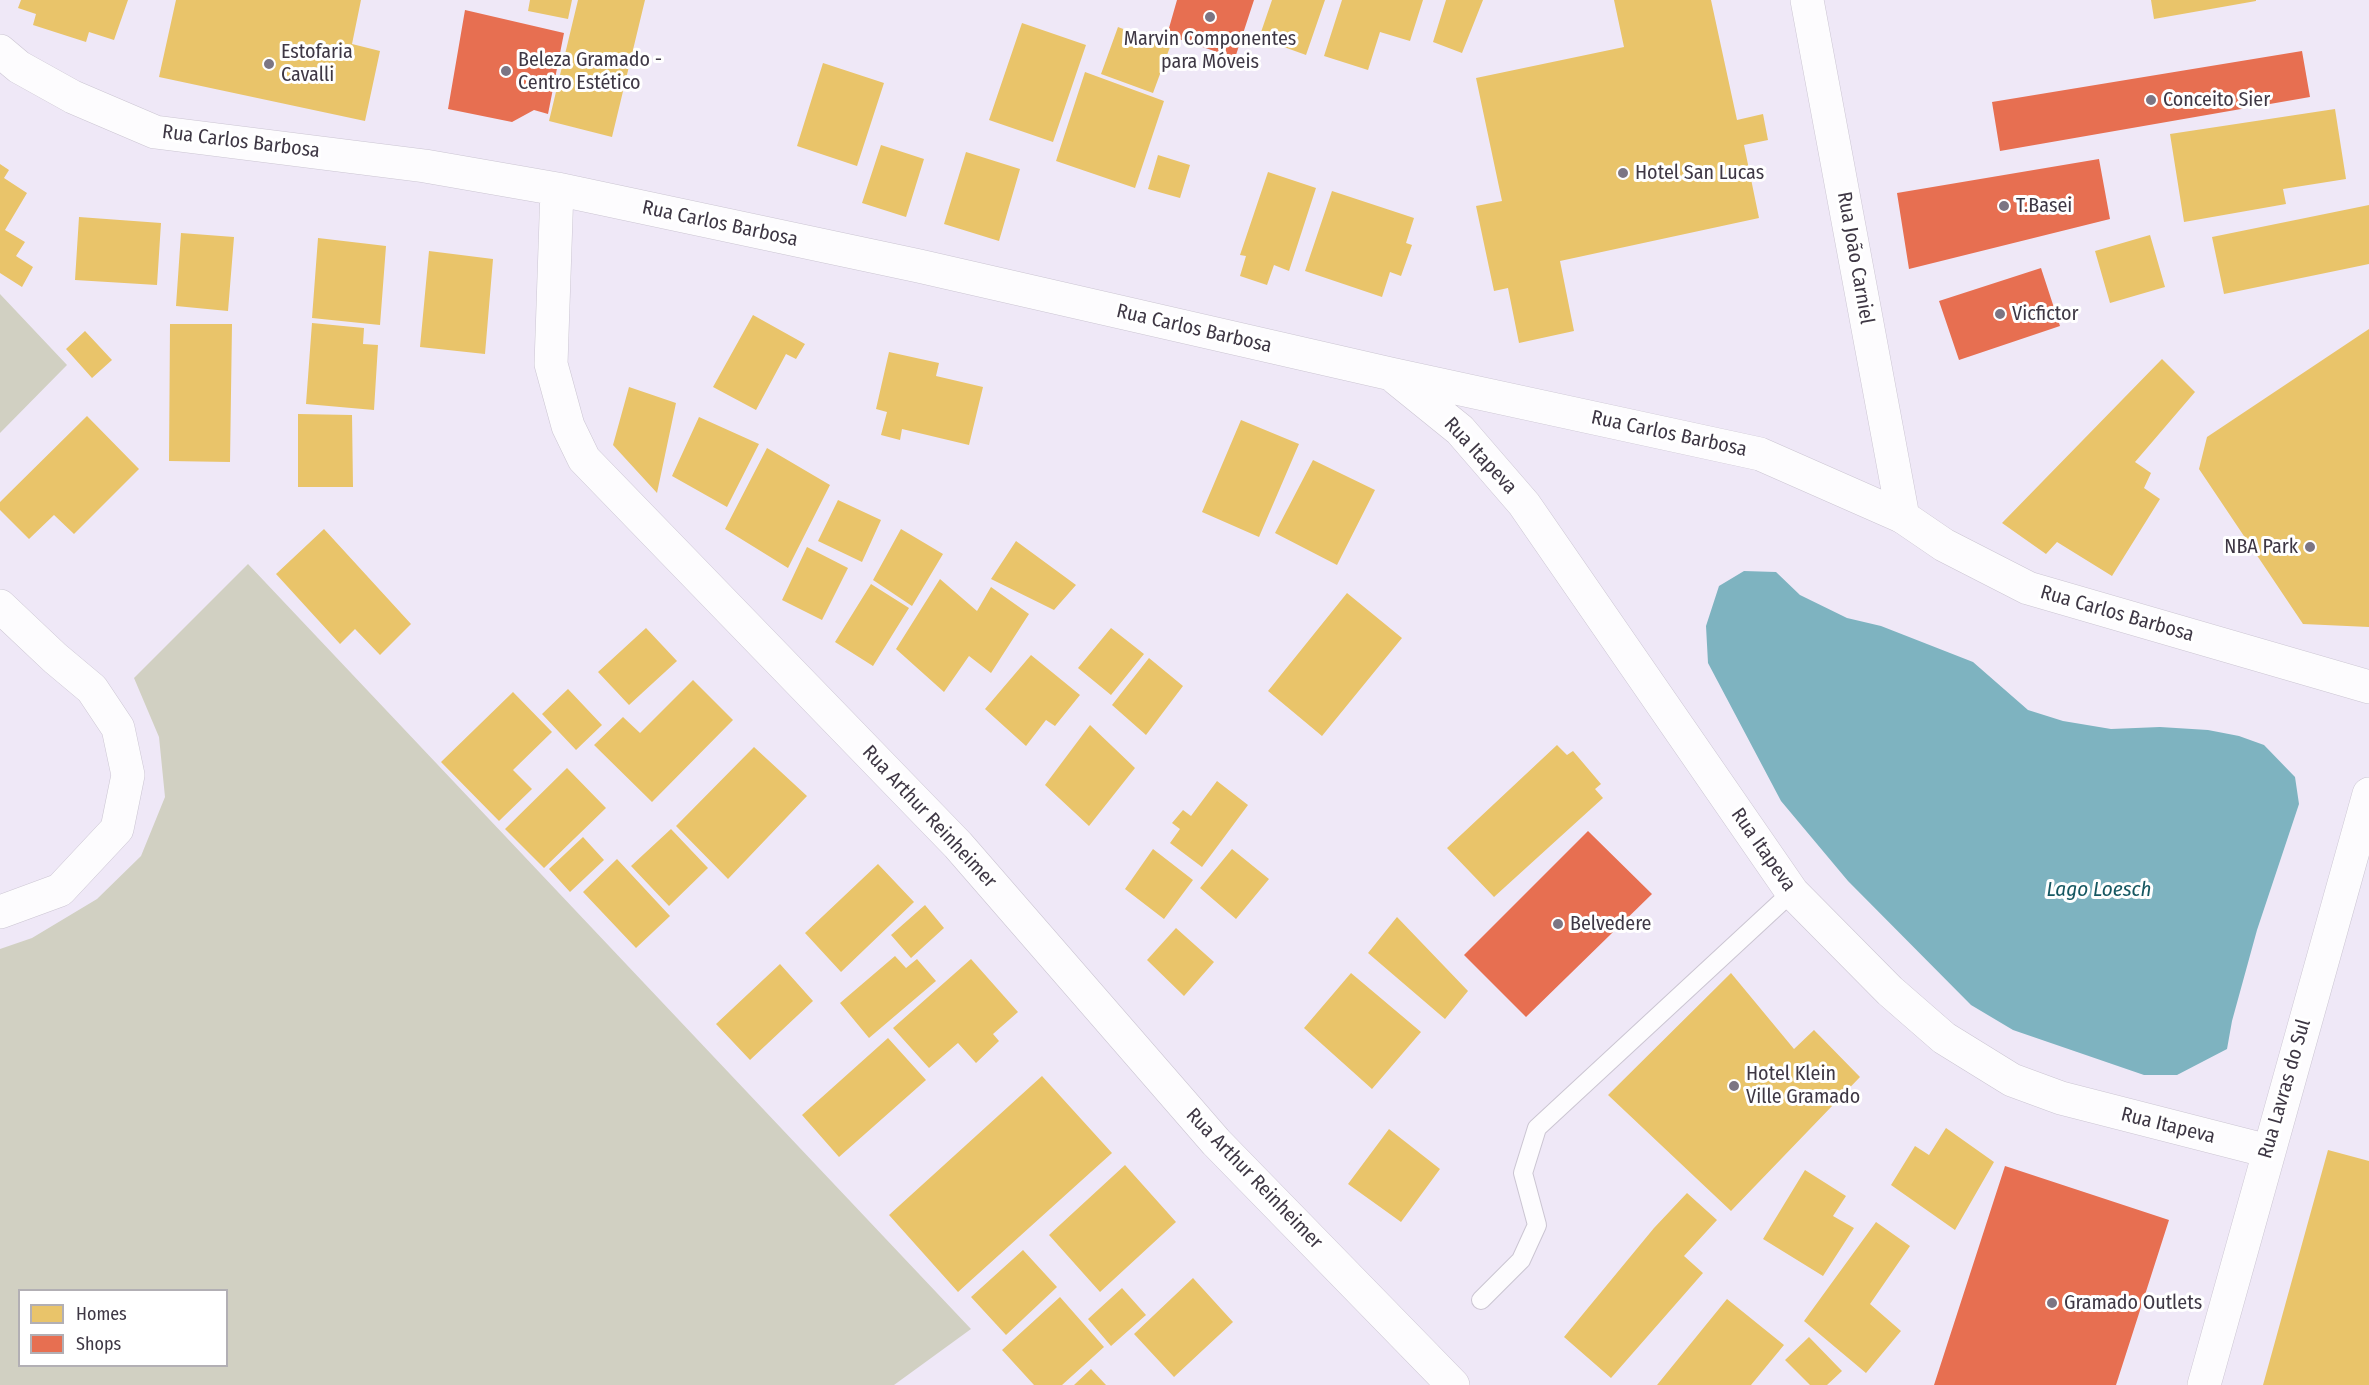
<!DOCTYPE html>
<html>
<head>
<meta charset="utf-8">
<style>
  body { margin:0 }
  #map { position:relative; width:2369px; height:1385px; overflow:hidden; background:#efe8f7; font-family:"Fira Sans Condensed",sans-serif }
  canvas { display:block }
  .legend { position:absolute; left:18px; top:1289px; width:210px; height:78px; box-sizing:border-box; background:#fff; border:2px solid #b2afb4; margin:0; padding:8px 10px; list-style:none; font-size:18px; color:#3e3744 }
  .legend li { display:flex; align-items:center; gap:12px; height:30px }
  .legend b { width:30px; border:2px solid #b2afb4 }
</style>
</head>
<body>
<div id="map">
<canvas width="2369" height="1385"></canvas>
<ul class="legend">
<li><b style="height:16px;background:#e9c46a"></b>Homes</li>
<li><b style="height:16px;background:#e76f51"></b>Shops</li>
</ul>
</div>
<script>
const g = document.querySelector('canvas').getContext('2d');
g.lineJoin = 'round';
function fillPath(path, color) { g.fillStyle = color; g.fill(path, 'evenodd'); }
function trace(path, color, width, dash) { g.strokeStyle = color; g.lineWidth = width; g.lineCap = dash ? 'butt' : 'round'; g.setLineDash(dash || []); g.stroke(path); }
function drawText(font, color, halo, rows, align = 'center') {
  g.font = font + ' "Fira Sans Condensed",sans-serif'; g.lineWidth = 6; g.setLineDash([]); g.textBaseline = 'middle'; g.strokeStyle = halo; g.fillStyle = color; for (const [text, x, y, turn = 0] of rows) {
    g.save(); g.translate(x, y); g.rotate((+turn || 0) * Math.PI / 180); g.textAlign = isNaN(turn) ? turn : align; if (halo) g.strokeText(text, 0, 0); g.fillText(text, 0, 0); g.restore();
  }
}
fillPath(new Path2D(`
  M0 294 67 365 0 433Z
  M248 564 971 1329 894 1385H0V949L32 938 97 899 141 856 165 797 159 737 134 678ZM226 1290V1366H20V1290Z`), '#d1d0c2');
fillPath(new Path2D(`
  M1744 571 1776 572 1800 595 1847 618 1881 626 1973 662 2028 710 2063 721 2111 729 2160 727 2208 730 2239 736 2264 745 2295 777 2299 804 2257 930 2232 1021 2227 1049 2177 1075H2144L2013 1030 1971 1005 1848 881 1781 801 1708 663 1706 626 1719 586Z`), '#7eb3c0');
fillPath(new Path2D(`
  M21 0H128L114 40 89 32 86 42 33 25 36 14 18 8Z
  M176 0H361L352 44 380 51 365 121 159 77Z
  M530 0H572L568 19 528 11Z
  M578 0H645L612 137 549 121Z
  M1272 0H1325L1306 55 1259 38Z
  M1342 0H1423L1410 41 1380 32 1368 70 1324 56Z
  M1446 0H1483L1462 53 1433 42Z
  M1614 0H1711L1737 120 1763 114 1768 140 1744 145 1759 218 1560 261 1574 331 1519 343 1508 288 1494 291 1476 206 1502 201 1476 78 1624 47Z
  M2151 0H2256V1L2154 19Z
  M1022 23 1086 45 1053 142 989 120Z
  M1118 27 1170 47 1153 93 1101 74Z
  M823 63 884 83 857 166 797 146Z
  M1085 72 1164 101 1135 188 1056 161Z
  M2335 109 2346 179 2283 189 2286 204 2184 222 2170 134Z
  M881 145 924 159 906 217 862 203Z
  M966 152 1020 169 999 241 944 224Z
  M1158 155 1190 165 1180 198 1148 189Z
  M0 164 9 170 4 178 27 193 5 230 25 242 16 256 33 267 22 287 0 273Z
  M1268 172 1316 188 1289 271 1274 265 1267 285 1240 276 1246 256 1240 255Z
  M1332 191 1414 218 1406 243 1412 245 1401 276 1390 272 1382 297 1305 271Z
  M2369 205V264L2224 294 2212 237Z
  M79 217 161 223 157 285 75 280Z
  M181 233 234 237 228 311 176 306Z
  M2150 235 2165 287 2110 303 2095 251Z
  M318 238 386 246 380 325 312 318Z
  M429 251 493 259 485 354 420 347Z
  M753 315 805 344 796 359 786 354 756 410 713 387Z
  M312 323 364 328 363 344 378 345 374 410 306 404Z
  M170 324H232L230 462 169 461Z
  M2369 329V627L2303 624 2199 469 2207 437Z
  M85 331 112 360 92 378 66 349Z
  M889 352 939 363 936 376 983 387 969 445 902 429 900 440 881 435 887 412 876 409Z
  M2162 359 2195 392 2135 462 2151 473 2144 488 2160 499 2112 576 2057 542 2046 554 2002 523Z
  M629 387 676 403 657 493 613 445Z
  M298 414 352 415 353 487H298Z
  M87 416 139 469 74 534 54 515 29 539 0 510V502Z
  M699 417 759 444 727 507 672 476Z
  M1241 420 1299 444 1259 537 1202 512Z
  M767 448 830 485 788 568 725 529Z
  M1313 460 1375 490 1337 565 1275 533Z
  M838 500 881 520 862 562 818 541Z
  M324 529 411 624 380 655 355 629 340 644 276 574Z
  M901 529 943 554 912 606 873 580Z
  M1016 541 1076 585 1054 610 991 579Z
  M807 547 848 568 822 620 782 600Z
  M940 579 977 611 991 587 1029 614 991 673 969 656 944 692 896 649Z
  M871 584 909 608 873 666 835 642Z
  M1347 593 1402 638 1322 736 1268 691Z
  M646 628 677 661 629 705 598 672Z
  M1111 628 1144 654 1111 695 1078 668Z
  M1031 655 1080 695 1055 726 1046 720 1026 746 985 709Z
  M1149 658 1183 686 1146 735 1112 705Z
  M693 680 733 720 652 802 594 745 623 717 640 733Z
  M568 689 602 725 576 750 542 714Z
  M513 692 552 732 513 770 532 789 499 821 441 762Z
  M1090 725 1135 768 1089 826 1045 785Z
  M1557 745 1567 755 1573 751 1601 784 1595 789 1603 798 1494 897 1447 848Z
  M754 747 807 796 728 879 676 826Z
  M567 768 606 808 544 868 505 829Z
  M1217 781 1248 805 1202 867 1170 843 1180 829 1172 823 1183 810 1191 816Z
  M671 829 708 868 669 906 631 866Z
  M583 837 604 860 570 892 549 869Z
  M1153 849 1193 880 1164 919 1125 889Z
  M1232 849 1269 879 1236 919 1200 888Z
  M617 859 670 916 636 948 583 892Z
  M878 864 914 902 841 972 805 933Z
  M925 905 944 928 911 958 891 935Z
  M1397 917 1468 991 1445 1019 1368 953Z
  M1176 928 1214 962 1184 996 1147 960Z
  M895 956 906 968 917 959 936 981 869 1038 840 1003Z
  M971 959 1018 1012 993 1034 999 1041 976 1063 958 1043 929 1068 893 1028Z
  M780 964 813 1001 750 1060 716 1024Z
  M1351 973 1421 1032 1372 1089 1304 1028Z
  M1731 973 1794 1049 1814 1030 1860 1077 1731 1211 1608 1095Z
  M888 1038 926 1080 839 1157 802 1115Z
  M1042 1076 1112 1153 958 1292 889 1215Z
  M1946 1128 1994 1162 1955 1230 1891 1185 1915 1146 1929 1155Z
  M1389 1129 1440 1169 1401 1222 1348 1184Z
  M2328 1150 2369 1161V1385H2263Z
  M1125 1165 1176 1222 1100 1292 1049 1235Z
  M1805 1170 1846 1196 1833 1216 1854 1228 1823 1276 1763 1239Z
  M1687 1193 1717 1220 1684 1256 1703 1273 1611 1378 1564 1337 1654 1228Z
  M1876 1222 1910 1246 1870 1304 1901 1331 1866 1373 1804 1321Z
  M1023 1250 1057 1287 1006 1335 971 1297Z
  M1193 1278 1233 1322 1174 1377 1134 1334Z
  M1122 1288 1146 1315 1111 1346 1088 1319Z
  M1060 1297 1104 1347 1062 1385H1034L1002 1350Z
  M1727 1299 1784 1345 1751 1385H1657Z
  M1809 1337 1842 1371 1827 1385H1810L1785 1360Z
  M1091 1369 1106 1385H1074Z`), '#e9c46a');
fillPath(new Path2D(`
  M1177 0H1254L1235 58 1167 35Z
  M465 10 564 33 548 114 534 110 512 122 448 109Z
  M2302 51 2310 97 2000 151 1992 102Z
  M2099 159 2110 219 1909 269 1897 193Z
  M2041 268 2060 326 1959 360 1939 301Z
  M1588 831 1652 894 1526 1017 1464 955Z
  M2005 1166 2169 1220 2116 1385H1934Z`), '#e76f51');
const service = new Path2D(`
  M1481 1300 1521 1260 1537 1225 1523 1173 1537 1128 1792 892`);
const minor = new Path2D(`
  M0 51 19 67 73 97 155 132 425 166 557 189 919 266 1391 374 1760 454 1903 517
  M557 189 551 364 568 426 584 459 958 845 1216 1142 1453 1385
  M1397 379 1460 430 1524 504 1792 892 1890 991 1944 1038 2012 1080 2061 1098 2268 1151
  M0 606 55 658 92 689 118 728 128 775 117 829 60 890 0 912`);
const tertiary = new Path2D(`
  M1807 0 1903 517 1944 545 2028 588 2369 687
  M2204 1385 2369 794`);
trace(service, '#cbc5d2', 20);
trace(minor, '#cbc5d2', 34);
trace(tertiary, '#cbc5d2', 34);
trace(service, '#fdfcfe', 18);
trace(minor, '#fdfcfe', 33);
trace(tertiary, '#fdfcfe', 33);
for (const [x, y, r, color] of [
  [1210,17,6,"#7c7583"],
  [269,64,6,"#7c7583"],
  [506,71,6,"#7c7583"],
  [2151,100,6,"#7c7583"],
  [1623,173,6,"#7c7583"],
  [2004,206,6,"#7c7583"],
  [2000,314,6,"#7c7583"],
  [2310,547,6,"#7c7583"],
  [1558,924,6,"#7c7583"],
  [1734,1086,6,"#7c7583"],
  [2052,1303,6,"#7c7583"]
]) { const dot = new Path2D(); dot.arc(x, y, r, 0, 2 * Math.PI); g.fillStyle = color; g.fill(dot); trace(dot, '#fff', 2); }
drawText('20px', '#3e3744', '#fff', [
  ["Marvin Componentes",1210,39,"center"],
  ["para Móveis",1210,62,"center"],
  ["Estofaria",281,52],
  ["Cavalli",281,75],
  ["Beleza Gramado -",518,60],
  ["Centro Estético",518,83],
  ["Conceito Sier",2163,100],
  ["Hotel San Lucas",1635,173],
  ["T.Basei",2016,206],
  ["Vicfictor",2012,314],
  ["NBA Park",2298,547,"right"],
  ["Belvedere",1570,924],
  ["Hotel Klein",1746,1074],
  ["Ville Gramado",1746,1097],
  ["Gramado Outlets",2064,1303]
], 'left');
drawText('20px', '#3e3744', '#fff', [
  ["Rua Carlos Barbosa",241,142,7],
  ["Rua Carlos Barbosa",720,224,12],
  ["Rua João Carniel",1855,258,80],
  ["Rua Carlos Barbosa",1194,329,13],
  ["Rua Carlos Barbosa",1669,434,12],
  ["Rua Itapeva",1480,456,47],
  ["Rua Carlos Barbosa",2117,614,16],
  ["Rua Arthur Reinheimer",929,817,47],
  ["Rua Itapeva",1763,850,55],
  ["Rua Lavras do Sul",2285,1089,-74],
  ["Rua Itapeva",2168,1126,14],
  ["Rua Arthur Reinheimer",1254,1179,46]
]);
drawText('italic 21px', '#165862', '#fff', [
  ["Lago Loesch",2099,890]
]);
</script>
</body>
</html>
